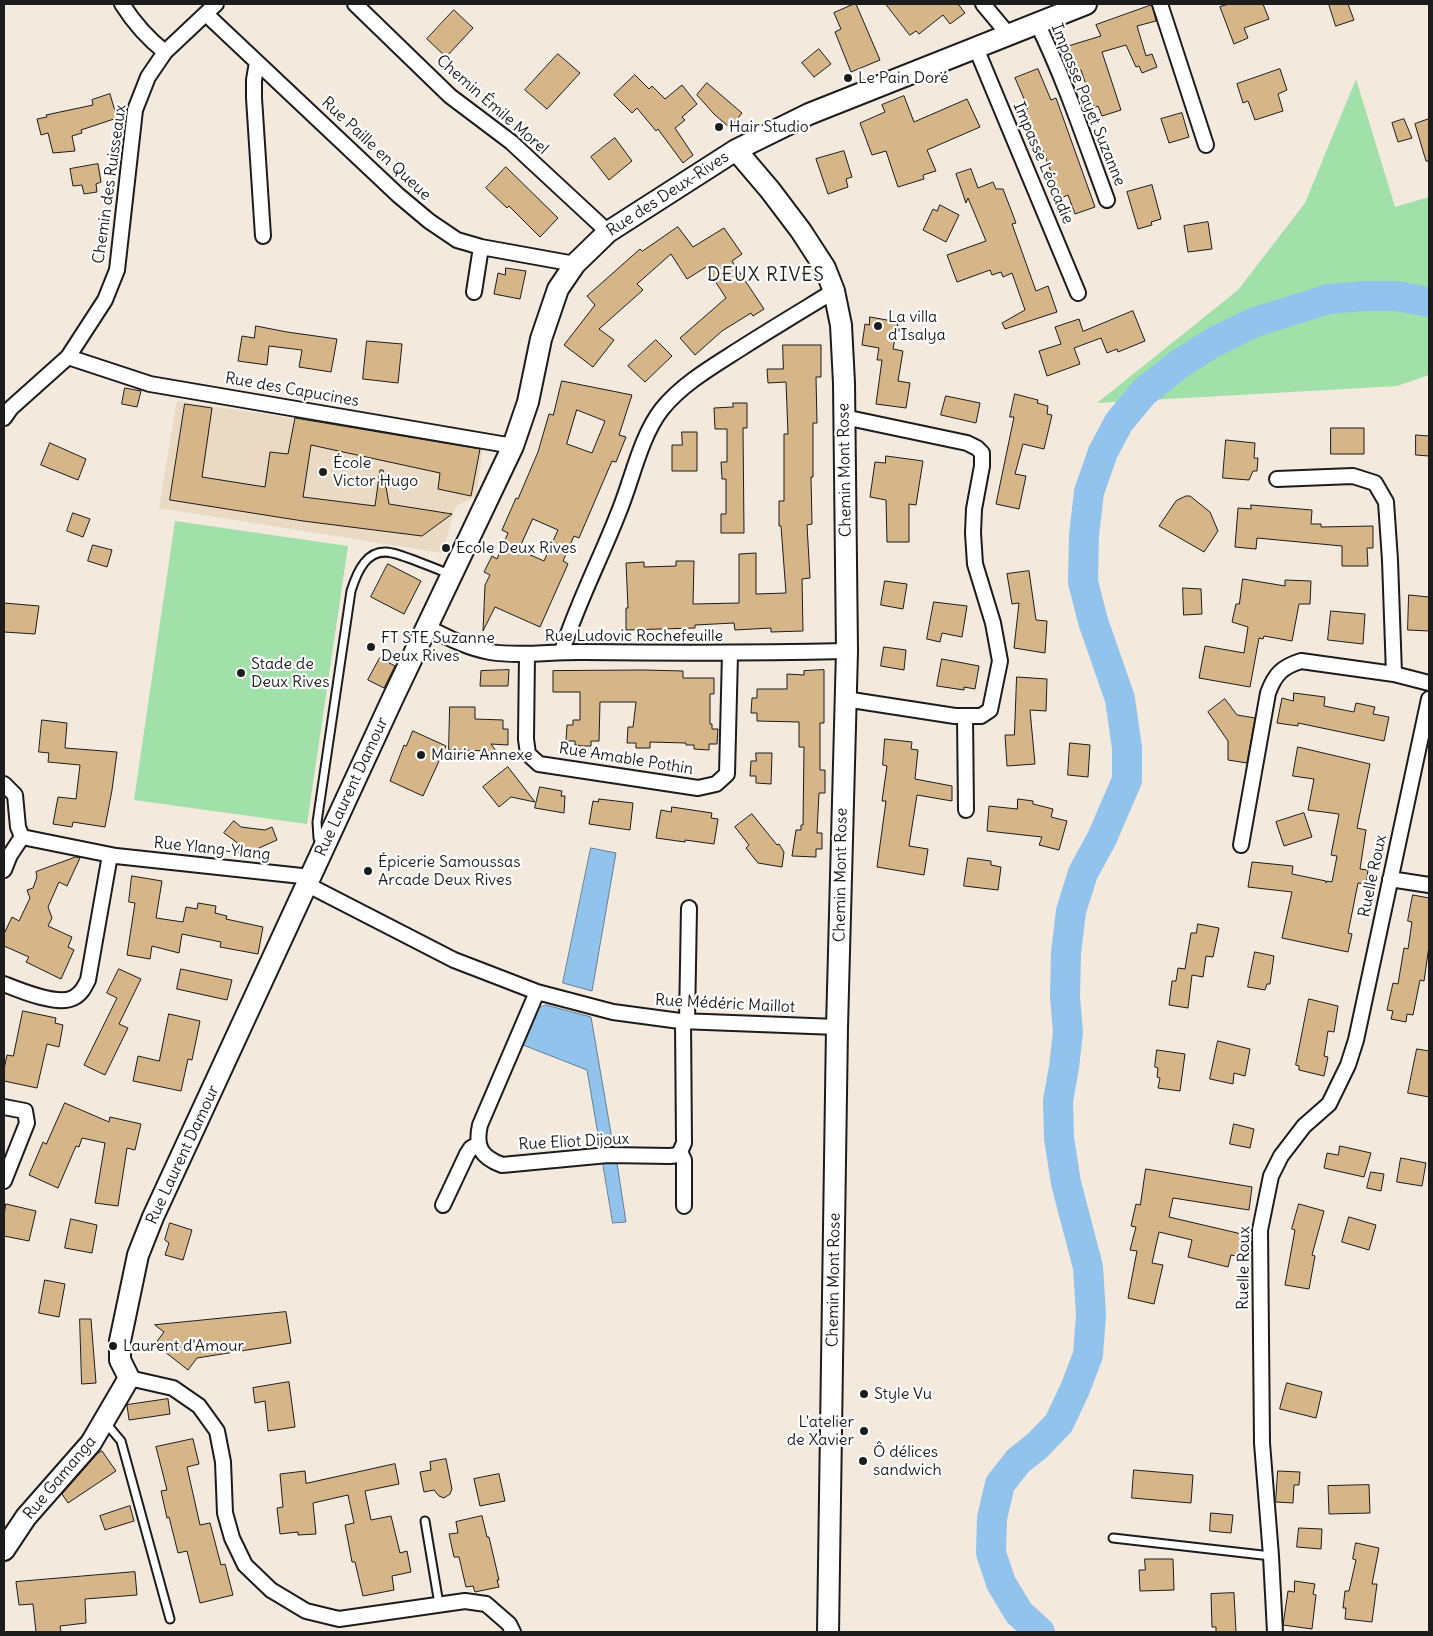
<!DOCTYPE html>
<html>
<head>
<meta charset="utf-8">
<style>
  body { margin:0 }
  #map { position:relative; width:1433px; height:1636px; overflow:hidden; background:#f3e9dc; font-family:Delius,sans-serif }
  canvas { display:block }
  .frame { position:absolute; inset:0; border:5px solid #1c1c1c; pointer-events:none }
</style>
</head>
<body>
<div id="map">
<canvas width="1433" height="1636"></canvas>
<div class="frame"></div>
</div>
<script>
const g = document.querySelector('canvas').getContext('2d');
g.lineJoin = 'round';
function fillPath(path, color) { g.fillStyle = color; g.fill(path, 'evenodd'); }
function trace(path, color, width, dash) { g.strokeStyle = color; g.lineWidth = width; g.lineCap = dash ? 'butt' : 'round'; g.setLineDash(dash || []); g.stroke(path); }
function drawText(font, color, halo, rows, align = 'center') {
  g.font = font + ' Delius,sans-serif'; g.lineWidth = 4.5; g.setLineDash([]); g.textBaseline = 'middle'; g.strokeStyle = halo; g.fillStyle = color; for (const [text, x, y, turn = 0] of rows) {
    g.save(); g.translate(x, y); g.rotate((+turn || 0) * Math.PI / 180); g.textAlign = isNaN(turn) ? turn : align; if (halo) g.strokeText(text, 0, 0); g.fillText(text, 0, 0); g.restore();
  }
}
fillPath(new Path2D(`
  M177 401 483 447 476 496 456 506 442 553 159 508Z`), '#ead9c3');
fillPath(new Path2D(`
  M1356 79 1395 207 1429 197V375L1397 386 1097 403 1238 290 1305 203Z
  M175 521 348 546 307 824 134 800Z`), '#a1e0a8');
const water = new Path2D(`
  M591 848 616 853 592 991 563 983Z
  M546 1005 591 1017 613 1145 600 1146 587 1070 523 1045 539 1008Z
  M603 1163H617L626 1222 613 1223Z`);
fillPath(water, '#91c3ed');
trace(water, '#628099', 1);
trace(new Path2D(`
  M1040 1632 1019 1613 1001 1583 991 1553 992 1518 1000 1484 1018 1461 1038 1445 1059 1423 1075 1389 1088 1355 1091 1315 1088 1267 1066 1183 1059 1138 1058 1101 1064 1067 1068 1032 1065 997 1066 953 1071 911 1083 873 1102 838 1127 780V748L1120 699 1093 621 1083 582 1084 535 1089 492 1103 452 1119 422 1144 392 1178 365 1212 343 1255 322 1329 299 1363 296H1397L1429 302`), '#91c3ed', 30);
const building = new Path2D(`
  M854 4H856L880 60 851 72 835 32 841 29 834 13Z
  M886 4H958L965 13 950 24 943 15 919 34 916 31 910 35Z
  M1229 4H1263L1269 19 1244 28 1248 38 1234 44 1220 7Z
  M1329 4H1348L1354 20 1336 26Z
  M1152 5 1156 21 1137 26 1146 56 1152 54 1157 67 1142 73 1139 66 1136 67 1126 45 1102 52 1121 110 1102 116 1098 106 1094 108 1081 70 1076 71 1068 46 1101 36 1096 25Z
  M454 10 473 28 446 57 427 39Z
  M819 49 831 64 814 77 802 63Z
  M558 54 580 73 547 109 525 90Z
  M1038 69 1051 100 1056 98 1095 207 1075 214 1068 195 1061 198 1043 151 1041 152 1025 110 1028 108 1015 78Z
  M1280 69 1287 90 1278 94 1283 111 1255 120 1248 101 1243 103 1237 84Z
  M635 75 649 89 652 86 665 99 682 85 697 104 682 117 685 120 675 128 693 155 683 163 658 129 656 131 637 108 632 113 614 95Z
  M707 83 742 113 730 128 714 114 697 95Z
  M110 94 117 118 81 130 82 133 72 136 75 151 53 153 48 133 41 135 37 119 47 117 46 115 93 105 92 100Z
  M904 96 914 122 967 99 980 127 927 150 936 171 923 175 924 179 898 187 886 151 872 155 860 123 885 112 882 105Z
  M1182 113 1189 137 1169 143 1161 119Z
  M1404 119 1412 138 1398 142 1392 123Z
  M1429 119V161H1426L1415 124Z
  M615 138 632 161 609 180 591 157Z
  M844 151 852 177 846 179 848 187 828 194 816 159Z
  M98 164 101 182 96 184 97 192 84 194 82 185 73 186 70 169Z
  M506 167 558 218 540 237 509 206 507 208 486 188Z
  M971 169 978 188 993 182 996 189H1003L1016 223 1012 224 1036 291 1048 286 1057 312 1005 329 1002 323 1025 310 1012 273 1003 277 1001 272 992 275 990 270 957 282 947 255 986 241 968 198 966 203 956 174Z
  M1152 185 1161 219 1151 222 1152 225 1138 229 1127 192Z
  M940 205 959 215 946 242 923 230 933 209 937 211Z
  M1208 222 1212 249 1188 252 1184 226Z
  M678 227 693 247 724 228 742 254 732 261 764 309 753 316 751 313 722 331 695 355 680 338 726 298 706 267 687 279 671 254 637 284 643 290 599 329 614 340 593 367 564 345 595 305 587 296 640 249 642 251Z
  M506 268 526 271 520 299 494 294 498 273 505 275Z
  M1133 311 1145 341 1118 352 1117 349 1107 353 1101 338 1074 348 1080 364 1047 376 1039 351 1061 344 1055 327 1079 319 1083 331Z
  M870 317 898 322 893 349 903 351 898 381 910 383 906 408 876 404 882 360H877L879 348 862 345 865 324 869 325Z
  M256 326 287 332 337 339 331 372 299 367 302 350 269 346 267 365 238 361 242 336 254 338Z
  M656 340 672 356 645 382 628 366Z
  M367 341 402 344 398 383 363 379Z
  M783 345H821V377H816L817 423H813V477H811L812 524 807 525 810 578 802 579 803 631 771 632V628L735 630 734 623 695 625V628L626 630V608H628L626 563 644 562V567L676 566V561H694L693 604 739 603V554L756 553V594L786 593 781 526H779V501H784V434H788L786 382 768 383 767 369H783Z
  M562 381 632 395 619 435 626 437 616 462 612 461 579 538 574 536 563 561 568 564 540 627 495 607 483 631 485 585 490 575 484 572 492 556 497 559 508 533 502 530 516 498 518 499 538 452 549 414 553 415ZM577 410 605 421 592 453 567 444ZM533 519 558 530 544 561 519 550Z
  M125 388 141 391 137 407 122 404Z
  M1015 394 1038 400 1037 403 1048 406 1047 414 1052 415 1044 449 1023 444 1015 474 1026 476 1019 509 996 504 1014 417H1010Z
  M946 396 980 403 976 423 941 415Z
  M733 403H747V428H743L744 533H721V514H726V479H722L721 462H727V429H715L714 408 733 407Z
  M185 404 212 408 202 477 265 487 270 452 288 454 295 418 480 449 471 496 438 489 440 473 311 445 303 497 375 506 380 470H383L389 504 452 514 422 536 303 521 170 500Z
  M1331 428H1364V454H1331Z
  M682 432H697V471H672V445H682Z
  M1416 435 1429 436V456L1416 455Z
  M1226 440 1255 443 1254 458H1258L1257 471H1253L1249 480 1223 478Z
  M50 443 86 459 78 480 41 465Z
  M886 456 923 461 916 505 909 504V542H887L886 500 870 497 875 462 885 463Z
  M1186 496H1190L1210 512 1218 531 1204 552 1159 526 1176 501Z
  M1251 505 1312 510 1311 524H1321V527L1373 526V548H1367L1368 566H1342V546L1257 538 1256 549 1235 547 1238 508 1251 509Z
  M73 513 90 519 83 537 67 531Z
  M93 545 112 550 107 567 88 561Z
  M388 564 421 581 404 614 371 597Z
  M1029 571 1036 620 1047 621 1045 653 1014 648 1019 603 1012 604 1007 574Z
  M1243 579 1285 586V580L1311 581 1310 604H1299L1292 641 1264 636 1263 639 1259 638 1250 687 1199 678 1205 646 1244 653 1248 627 1232 622 1236 604H1239Z
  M885 581 907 584 903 609 881 605Z
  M1183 588 1201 589 1202 614 1184 615Z
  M1409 595 1429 597V631L1408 630Z
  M934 602 967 606 962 637 942 633 940 642 927 639Z
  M4 603 39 606 35 634 4 632Z
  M1331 611 1365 614 1363 644 1328 640Z
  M884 647 906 650 904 670 881 666Z
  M380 658 395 666 384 688 368 680Z
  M942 659 979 666 975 689 964 687V690L937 686Z
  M509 670 508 686H480L481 671Z
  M644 670 683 671V678H714V694H710V724H712V729H718L717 744H709V750L694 749V745H686V743L650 742V748H636V743H627L628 727H633L636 702H600L599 741H591V746H583L575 745V741H566L567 725H573V720H580V692H553V671Z
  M824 670V723H820V770H825V793H819L817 833H822V849H816V857L792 856 796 830H801V825H803L804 747H799V722L757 721V713H751L752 698H757V689H787V674L804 675V671Z
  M1017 677 1047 679 1046 711 1030 710 1035 764 1007 766 1005 735H1014Z
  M1294 693 1325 697 1324 706 1354 712 1356 703 1375 707 1373 714 1389 717 1384 741 1298 723V726L1277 723 1282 698 1293 701Z
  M1225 699 1237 715 1255 718 1247 763 1228 760V741L1208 712Z
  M450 707H475V719L503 720V729H508V745L491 744 496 751 449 750Z
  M42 720 67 723 65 748 117 752 112 790 105 827 73 822 72 827 53 824 58 797 76 799 80 765 48 762 49 753 39 752Z
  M413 731 446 746 423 796 390 781 404 745 406 746Z
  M885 739 912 742 911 749 918 750 915 779 952 786V801L917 795 909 846 928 849 924 875 877 867 886 801H882L887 766 883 765Z
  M1070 743 1090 745 1088 777 1068 775Z
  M1298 747 1370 764 1357 828 1366 830 1360 869 1368 870 1366 884 1358 883 1348 933 1352 934 1348 952 1282 938 1292 892 1248 887 1252 862 1293 866 1292 874 1326 881V883L1327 881 1332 882 1337 856 1331 855 1339 814 1308 810 1314 779 1293 776Z
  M756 753H772L771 784 756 783V776H750L751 761H756Z
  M508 767 535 802 511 797 499 807 483 787Z
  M540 787 562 791 561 796H565L564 813 535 808Z
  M599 799 633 803 630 830 589 824 593 801 598 802Z
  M1018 799 1033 801V804L1053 809 1051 817 1067 821 1059 850 1039 845 1042 837 987 831 989 806 1017 809Z
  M672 807 712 813 711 818 718 819 714 844 685 840V842L656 838 661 810 671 812Z
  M1304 813 1312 837 1284 846 1276 822Z
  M752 814 777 845 779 844 784 852 782 867 758 863 746 848 749 845 735 827Z
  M234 821 241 827 265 830 272 827 277 840 259 848 258 856 238 853 239 844 224 833Z
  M76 857 80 858 67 886 59 882 48 907 52 918 48 926 72 937 68 947 74 950 61 979 26 962 29 957 4 946V934L12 917 19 921 30 898 27 890 33 888 37 877 36 872Z
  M968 858 991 861V865L1001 867 998 890 964 886Z
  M132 876 162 881 156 918 183 922 186 907 197 909 198 903 216 906 215 913 227 916 226 919 263 927 258 954 220 947 221 942 182 934 179 953 152 946 150 959 127 955 135 903 129 902Z
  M1413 895 1429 898V946L1424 981 1420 980 1413 1015 1407 1014 1406 1022 1391 1019 1393 1011 1387 1010 1393 983 1398 984 1404 948 1408 949 1412 922 1408 921Z
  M1198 924 1219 928 1213 957 1206 956 1203 977 1192 975 1188 1008 1169 1005 1172 981H1176L1178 968 1185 969 1191 933H1196Z
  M1255 952 1274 956 1270 984H1267L1265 990 1248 987Z
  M119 969 141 979 119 1024 128 1028 105 1075 84 1065 117 998 107 993Z
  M181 969 232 980 227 1000 177 989Z
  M1309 999 1338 1006 1334 1032 1328 1031 1324 1056 1328 1057 1324 1076 1299 1070V1066L1296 1065Z
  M23 1011 56 1018 55 1023 63 1025 59 1047 47 1044 37 1088 4 1081V1069L7 1055 13 1056Z
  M169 1014 200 1021 192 1060 188 1059 181 1091 133 1081 138 1056 159 1061Z
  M1218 1041 1250 1049 1245 1076 1234 1073 1233 1084 1210 1079Z
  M1417 1049 1429 1051V1097L1408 1093Z
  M1157 1050 1185 1054 1180 1091 1158 1088 1160 1078 1157 1077 1158 1068 1155 1067Z
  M65 1103 109 1122 110 1117 141 1124 135 1150 127 1148 118 1206 95 1203 105 1143 82 1138 79 1147 76 1146 58 1188 29 1175 43 1142 46 1144Z
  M1234 1124 1254 1129 1250 1148 1230 1144Z
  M1340 1146 1371 1153 1364 1177 1324 1168 1327 1153 1338 1155Z
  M1401 1158 1426 1163 1422 1186 1397 1182Z
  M1146 1169 1252 1187 1249 1210 1173 1198 1169 1217 1246 1235 1241 1257 1231 1255 1228 1267 1188 1257 1192 1240 1159 1232 1152 1263 1163 1265 1154 1304 1128 1298 1137 1251 1130 1250 1136 1227 1131 1226 1136 1204 1140 1205Z
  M1371 1172 1384 1174 1381 1191 1367 1188Z
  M6 1204 36 1211 29 1241 4 1236V1217Z
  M1299 1204 1324 1211 1312 1255 1315 1256 1309 1289 1285 1285 1295 1230 1292 1229Z
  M1349 1217 1376 1225 1369 1250 1342 1242Z
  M71 1219 97 1225 92 1253 65 1248Z
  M170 1223 192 1230 183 1260 165 1255 169 1243 165 1240Z
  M45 1280 65 1284 59 1317 39 1313Z
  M286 1312 291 1343 197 1358 188 1370 155 1344 164 1332 155 1325Z
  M80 1319H91L96 1383 82 1384Z
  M289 1382 295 1427 268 1431 265 1401 255 1403 253 1388Z
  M1287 1383 1322 1392 1316 1418 1280 1409Z
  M168 1399 170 1414 129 1420 127 1405Z
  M193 1439 199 1464 187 1467 200 1525 210 1523 221 1565 225 1564 233 1595 200 1603 187 1551 178 1553 169 1517 167 1518 161 1491 167 1490 156 1447Z
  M102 1451 116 1471 68 1503 62 1494 97 1454Z
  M446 1459 452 1489 450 1494 444 1498 439 1496 434 1490 424 1492 420 1472 431 1470 430 1462Z
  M395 1464 399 1484 365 1491 371 1520 391 1516 400 1553 407 1551 411 1572 392 1576 394 1590 363 1596 355 1562H352L345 1525 354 1523 348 1495 313 1503 316 1534 298 1535V1532L280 1534 277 1508 283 1507 280 1474 305 1471 306 1483Z
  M1134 1470 1193 1475 1191 1503 1132 1498Z
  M1278 1471 1300 1472 1299 1485H1294L1293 1503 1276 1502Z
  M499 1474 505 1501 480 1506 474 1479Z
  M1369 1485 1370 1513 1329 1514 1328 1486Z
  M130 1506 134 1521 105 1530 100 1516Z
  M1211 1513 1233 1515 1231 1533 1210 1531Z
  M482 1516 487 1537H489L499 1580H497L499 1587 475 1592 473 1586 466 1587 459 1557H454L449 1534 458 1533 456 1522Z
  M1299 1528 1322 1529 1321 1549 1297 1547Z
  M1356 1543 1379 1548 1372 1584H1377L1372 1622 1345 1619 1346 1608H1343L1345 1591H1349L1356 1560 1353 1559Z
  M1145 1559H1173L1174 1590 1140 1591 1139 1570H1145Z
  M135 1572 137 1595 85 1599 86 1623 60 1626 61 1632H36L33 1604 19 1605 16 1582Z
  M1295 1581 1315 1584 1313 1594 1316 1595 1312 1629 1283 1625 1288 1591 1294 1592Z
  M1234 1593 1236 1632H1216V1627H1212L1211 1594Z`);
fillPath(building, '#d6b589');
trace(building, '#1c1c1c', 1);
const lane = new Path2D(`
  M321 844 318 838 317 822 351 591C357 572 367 547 392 553 398 554 405 557 411 559 424 564 438 569 451 575
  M105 1422 121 1441 170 1619
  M425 1521 439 1604
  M1113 1538 1271 1556`);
const street = new Path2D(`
  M122 4C134 23 147 38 165 52
  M355 4 450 96 511 142 608 232
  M983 4 1008 34
  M1160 4 1206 145
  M206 14 398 195 429 221 457 240 481 247 575 264
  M1037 23C1065 80 1085 141 1107 200
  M976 48 1078 293
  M257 62 254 80V98L263 236
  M474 292 481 247
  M68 357 150 384 513 446
  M844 417 967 443 977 448 982 453V466L974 509 973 533 975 564 993 623 1000 661 990 710 981 716H955L845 699
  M4 418 11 408 68 357 105 300 117 270 135 110 148 77 165 52 216 4
  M1277 479 1353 476 1375 483 1386 502 1390 560 1394 674
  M427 627C447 637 467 648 490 652 522 657 553 651 585 652 672 653 759 653 847 651
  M562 651C577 604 600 560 618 514 632 481 640 437 662 409 683 383 715 365 743 347 773 328 803 310 834 291
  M527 655 526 739 528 754 539 764 698 788 716 784 727 774 730 654
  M965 716 966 810
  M4 784 15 795 18 827 22 837 116 856 311 877
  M1241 845 1268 693C1275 674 1282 667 1301 661L1394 674 1429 683
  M4 870 10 855 22 837
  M1390 879 1429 885
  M308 885 454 960 537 992 613 1012 680 1021 837 1027
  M4 984C19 990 57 1006 73 998 81 994 84 988 88 980L110 855
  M537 992 480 1125C475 1147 481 1157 502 1165L608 1155 670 1156 678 1155 680 1152
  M683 1021 684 1143 680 1152 684 1160V1206
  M687 1022 689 908
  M4 1107 25 1111 27 1123 4 1181
  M443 1205 467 1154 471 1148 478 1144
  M129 1378 173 1388 199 1406 217 1431 223 1462 225 1513 232 1538 245 1565 271 1590 306 1611 339 1619 465 1601 486 1604 509 1624 513 1632
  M1275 1632 1271 1556 1262 1443 1260 1230 1271 1176 1281 1156 1304 1126 1329 1104 1348 1065 1356 1040 1429 699`);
const secondary = new Path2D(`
  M736 150 770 190 801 231 825 268 834 291 841 325 844 383 847 651 837 1027 828 1632
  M4 1550 26 1517 91 1443 129 1378 120 1360V1341L138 1255 153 1217 392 700 513 446 528 402 541 339 558 289 575 264 608 232 736 150 809 114 1086 4`);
trace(lane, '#1c1c1c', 11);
trace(street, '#1c1c1c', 18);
trace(secondary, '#1c1c1c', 24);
trace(lane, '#fff', 7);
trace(street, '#fff', 14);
trace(secondary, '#fff', 20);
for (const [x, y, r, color] of [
  [848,78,5,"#1c1c1c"],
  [719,127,5,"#1c1c1c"],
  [878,326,5,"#1c1c1c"],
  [323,472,5,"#1c1c1c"],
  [446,548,5,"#1c1c1c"],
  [371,647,5,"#1c1c1c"],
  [241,673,5,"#1c1c1c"],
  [421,755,5,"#1c1c1c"],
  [368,871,5,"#1c1c1c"],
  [113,1346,5,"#1c1c1c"],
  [864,1394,5,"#1c1c1c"],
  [864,1431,5,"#1c1c1c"],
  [863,1461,5,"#1c1c1c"]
]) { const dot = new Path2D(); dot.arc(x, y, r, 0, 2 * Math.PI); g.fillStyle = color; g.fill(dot); trace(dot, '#fff', 2); }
drawText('16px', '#1c1c1c', '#fff', [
  ["Le Pain Doré",858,78],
  ["Hair Studio",729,127],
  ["La villa",888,317],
  ["d'Isalya",888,335],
  ["École",333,463],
  ["Victor Hugo",333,481],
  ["Ecole Deux Rives",456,548],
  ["FT STE Suzanne",381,638],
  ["Deux Rives",381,656],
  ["Stade de",251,664],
  ["Deux Rives",251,682],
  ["Mairie Annexe",431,755],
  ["Épicerie Samoussas",378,862],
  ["Arcade Deux Rives",378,880],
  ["Laurent d'Amour",123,1346],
  ["Style Vu",874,1394],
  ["L'atelier",854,1422,"right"],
  ["de Xavier",854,1440,"right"],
  ["Ô délices",873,1452],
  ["sandwich",873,1470]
], 'left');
drawText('16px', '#1c1c1c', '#fff', [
  ["Chemin Émile Morel",492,105,41],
  ["Impasse Payet Suzanne",1088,105,68],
  ["Rue Paille en Queue",376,149,43],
  ["Impasse Léocadie",1043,163,67],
  ["Chemin des Ruisseaux",110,184,-82],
  ["Rue des Deux-Rives",668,194,-33],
  ["Rue des Capucines",292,390,10],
  ["Chemin Mont Rose",845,470,-91],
  ["Rue Ludovic Rochefeuille",634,636],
  ["Rue Amable Pothin",626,759,9],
  ["Rue Laurent Damour",352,787,-65],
  ["Rue Ylang-Ylang",212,849,6],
  ["Chemin Mont Rose",841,875,-89],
  ["Ruelle Roux",1373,876,-78],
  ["Rue Médéric Maillot",725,1004,3],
  ["Rue Eliot Dijoux",574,1142,-3],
  ["Rue Laurent Damour",183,1155,-65],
  ["Ruelle Roux",1244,1268,-89],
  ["Chemin Mont Rose",834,1280,-89],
  ["Rue Gamanga",60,1478,-50]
]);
g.letterSpacing = '1px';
drawText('19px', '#1c1c1c', '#fff', [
  ["DEUX RIVES",766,276]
]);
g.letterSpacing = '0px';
</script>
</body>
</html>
